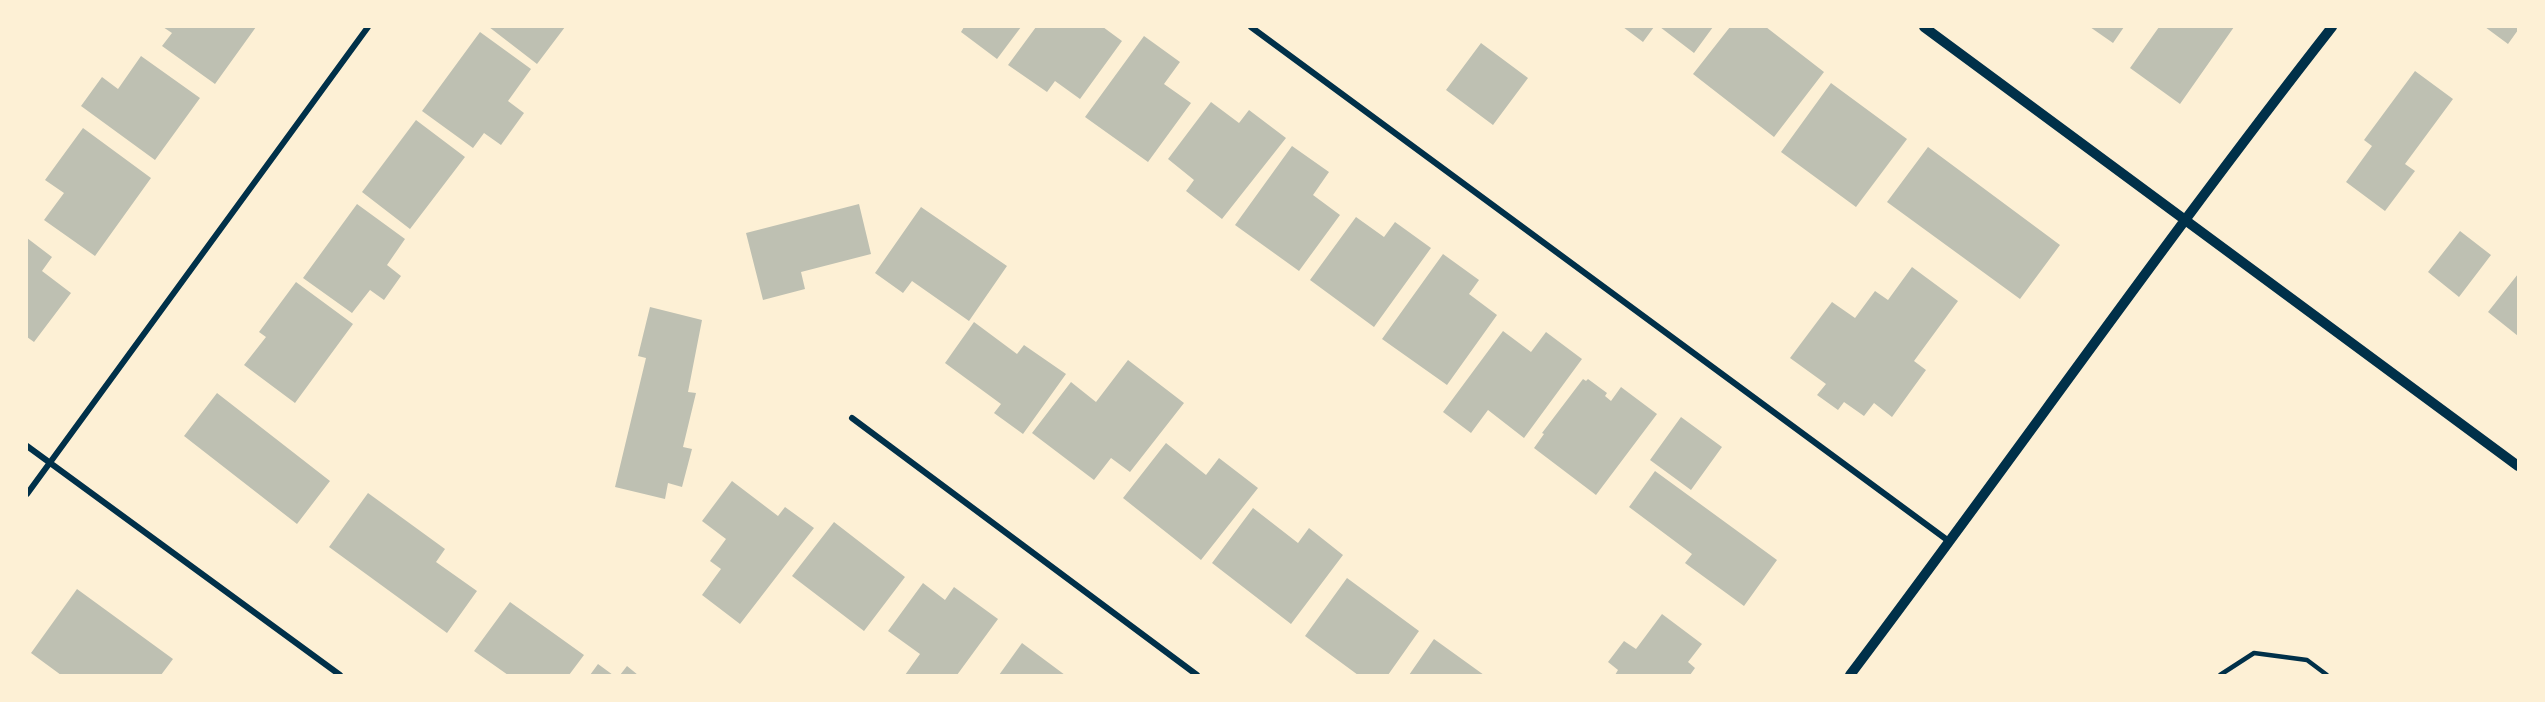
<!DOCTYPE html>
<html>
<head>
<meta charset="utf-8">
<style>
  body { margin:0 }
  #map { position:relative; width:2545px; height:702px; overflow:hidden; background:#fdf0d5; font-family:"Work Sans",sans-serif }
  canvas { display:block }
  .frame { position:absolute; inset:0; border:28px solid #fdf0d5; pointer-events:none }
</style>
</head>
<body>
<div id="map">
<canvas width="2545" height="702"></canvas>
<div class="frame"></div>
</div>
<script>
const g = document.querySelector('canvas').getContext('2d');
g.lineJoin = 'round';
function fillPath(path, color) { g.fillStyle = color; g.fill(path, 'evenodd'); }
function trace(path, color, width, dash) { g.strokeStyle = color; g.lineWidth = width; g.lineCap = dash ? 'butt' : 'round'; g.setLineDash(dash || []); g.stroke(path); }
fillPath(new Path2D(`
  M163 27H256L215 84 162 46 172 33Z
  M489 27H565L537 64Z
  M964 27H1021L997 59 961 32Z
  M1036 27H1103L1122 41 1080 99 1055 81 1047 92 1008 65Z
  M1623 27H1654L1643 42Z
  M1660 27H1713L1694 53Z
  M1730 27H1766L1824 72 1774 137 1693 74Z
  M2090 27H2124L2113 43Z
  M2159 27H2234L2180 104 2130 68Z
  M2485 27H2518V30L2508 44Z
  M480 32 531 69 508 101 524 113 501 145 484 133 473 148 422 111Z
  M1144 36 1180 62 1164 84 1191 103 1148 162 1085 117Z
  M1481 43 1528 78 1493 125 1446 90Z
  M141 56 200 98 155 160 81 106 102 77 118 89Z
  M2415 71 2453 99 2405 164 2415 171 2385 211 2346 182 2372 146 2364 140Z
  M1831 83 1907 139 1856 207 1781 152Z
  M1211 102 1239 123 1249 110 1286 138 1222 219 1186 191 1194 180 1168 159Z
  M416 120 465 157 410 229 362 192Z
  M83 128 151 178 95 256 44 220 64 193 45 180Z
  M1292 146 1329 172 1313 195 1340 215 1299 271 1235 225Z
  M1928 147 2060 245 2020 299 1887 202Z
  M357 204 405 239 387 265 401 276 384 300 370 290 352 313 303 278Z
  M859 204 871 254 801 272 805 289 763 300 746 233Z
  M921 207 1007 266 969 321 912 281 903 293 875 273Z
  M1356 217 1384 237 1395 222 1431 248 1374 327 1310 280Z
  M2460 231 2491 255 2459 297 2428 272Z
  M27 238 52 257 42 271 71 293 34 342 27 337Z
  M1443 254 1479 280 1469 294 1497 315 1447 385 1382 339Z
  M1912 267 1958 301 1914 361 1926 370 1892 417 1874 403 1864 416 1844 402 1838 410 1817 395 1826 384 1790 358 1832 302 1855 318 1875 291 1888 300Z
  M2518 274V336L2488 312Z
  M296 282 353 324 295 403 244 365 266 337 259 332Z
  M650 307 702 320 688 392 696 393 683 447 692 449 682 487 668 483 665 499 615 487 646 358 638 356Z
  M974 322 1017 354 1024 345 1066 374 1023 434 994 413 1001 404 945 363Z
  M1503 331 1531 352 1546 332 1582 359 1524 438 1488 410 1471 433 1443 412Z
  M1128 360 1184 403 1130 472 1111 458 1094 480 1032 433 1071 382 1096 402Z
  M1583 379 1586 381 1588 379 1607 393 1605 396 1611 401 1621 387 1657 414 1596 495 1534 448 1544 434 1542 433Z
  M217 393 330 481 297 524 184 436Z
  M1681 417 1722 447 1691 490 1650 460Z
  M1166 443 1206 475 1219 458 1258 488 1201 560 1123 498Z
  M1655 471 1777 560 1744 606 1685 563 1692 554 1629 507Z
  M732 481 778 516 785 507 814 528 740 624 702 595 721 569 710 561 726 539 702 521Z
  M368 493 445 549 436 562 477 591 447 633 329 547Z
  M1253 508 1298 543 1309 528 1343 555 1291 624 1212 563Z
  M834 522 905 577 864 631 792 576Z
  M1347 578 1419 631 1388 675H1358L1305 636Z
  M923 583 945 600 954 587 998 619 957 675H905L920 654 888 631Z
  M77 589 173 659 161 675H61L31 653Z
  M510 602 584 655 569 675H508L474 651Z
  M1662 614 1702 644 1688 662 1695 668 1690 675H1615L1618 670 1608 662 1624 641 1636 649Z
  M1434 639 1484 675H1409Z
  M1022 643 1065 675H999Z
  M598 664 613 675H590Z
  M627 666 638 675H620Z`), '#bec0b2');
trace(new Path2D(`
  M2220 675 2254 653 2307 660 2327 675`), '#003049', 4.5);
trace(new Path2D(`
  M1251 27 1950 542
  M852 418 1197 675
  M27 446 340 675
  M27 494 368 27`), '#003049', 6);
trace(new Path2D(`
  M1924 27 2518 466
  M1850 675C2012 460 2166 239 2332 27`), '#003049', 10);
</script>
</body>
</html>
